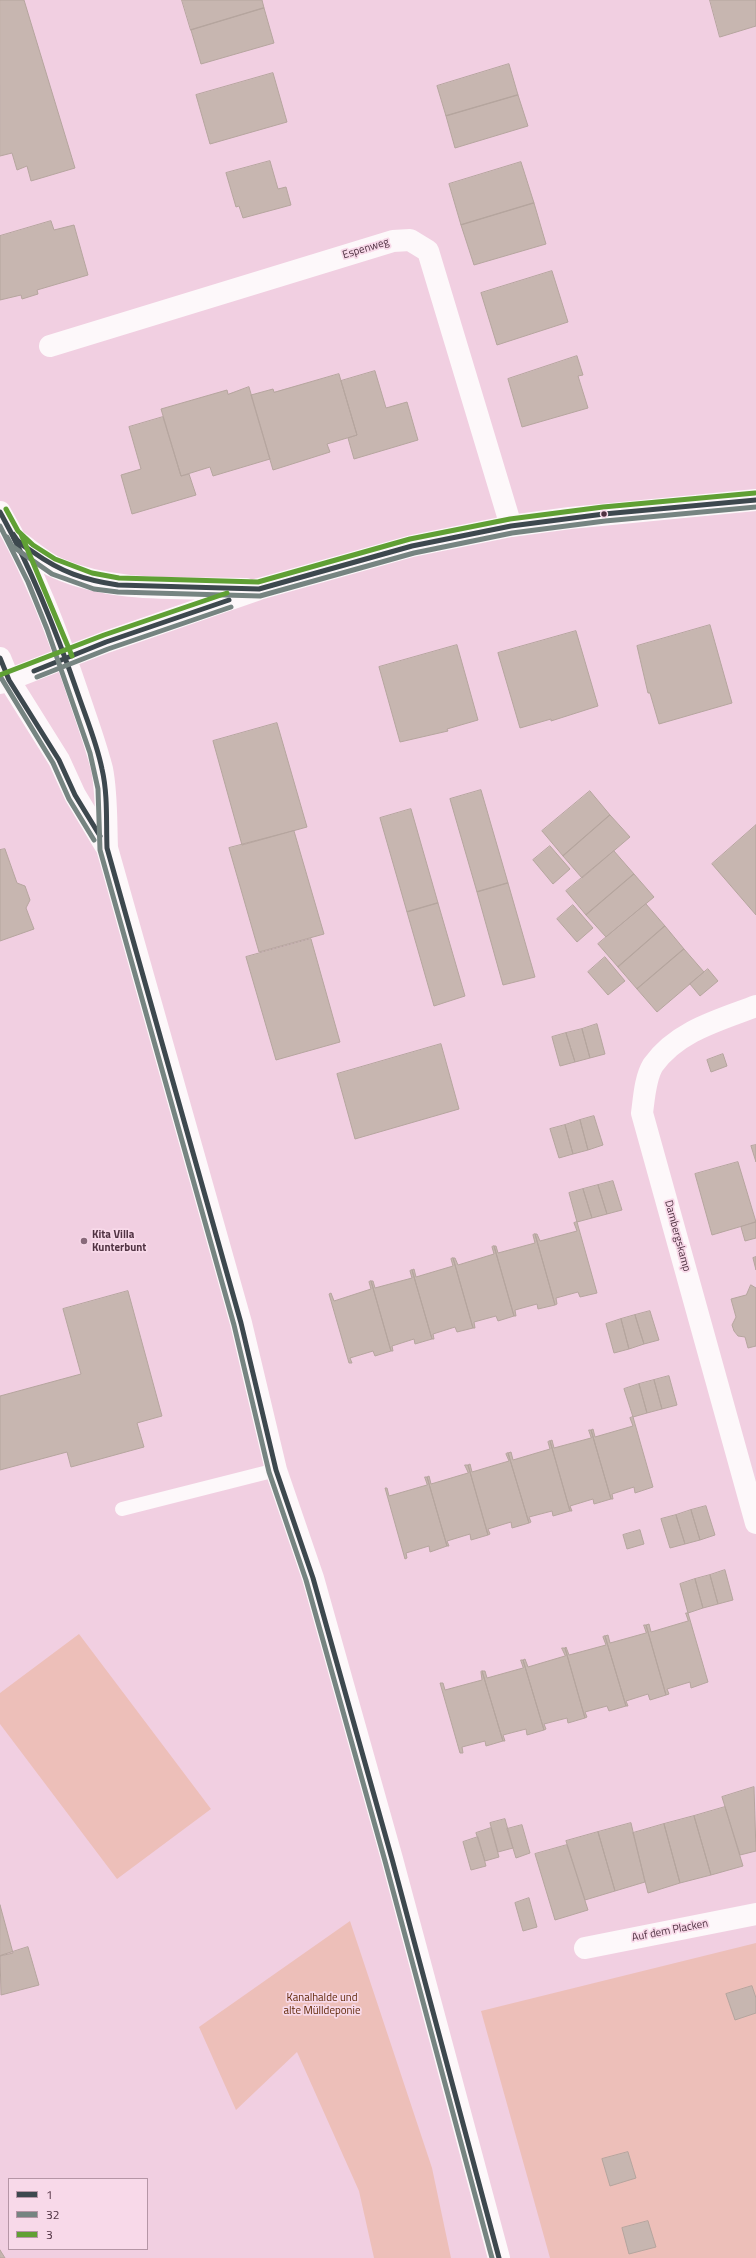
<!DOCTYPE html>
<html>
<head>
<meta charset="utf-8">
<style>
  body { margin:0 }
  #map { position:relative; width:756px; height:2258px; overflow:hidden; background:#f1cfe1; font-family:"Titillium Web",sans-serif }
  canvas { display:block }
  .legend { position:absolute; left:8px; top:2178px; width:140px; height:72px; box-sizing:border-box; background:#f8d9e9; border:1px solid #b596a6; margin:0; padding:5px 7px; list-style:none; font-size:12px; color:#503242 }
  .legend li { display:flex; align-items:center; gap:8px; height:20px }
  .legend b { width:20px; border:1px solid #b596a6 }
</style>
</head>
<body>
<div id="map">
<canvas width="756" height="2258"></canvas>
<ul class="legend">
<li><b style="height:5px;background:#3d484e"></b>1</li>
<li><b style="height:5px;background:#768481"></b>32</li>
<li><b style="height:5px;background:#60a034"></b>3</li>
</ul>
</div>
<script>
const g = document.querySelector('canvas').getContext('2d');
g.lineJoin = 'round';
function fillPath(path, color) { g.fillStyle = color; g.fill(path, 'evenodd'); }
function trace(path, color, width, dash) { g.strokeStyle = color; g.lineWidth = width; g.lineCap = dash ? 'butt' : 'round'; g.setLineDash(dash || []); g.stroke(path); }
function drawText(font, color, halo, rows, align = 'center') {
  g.font = font + ' "Titillium Web",sans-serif'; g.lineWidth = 3.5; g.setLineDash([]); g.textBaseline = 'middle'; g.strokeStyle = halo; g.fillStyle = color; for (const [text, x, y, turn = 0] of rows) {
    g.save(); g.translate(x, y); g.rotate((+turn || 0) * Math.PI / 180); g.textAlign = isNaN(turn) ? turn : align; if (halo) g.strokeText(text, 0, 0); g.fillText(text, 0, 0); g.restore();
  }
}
fillPath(new Path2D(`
  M79 1634 211 1809 117 1879 0 1724V1693Z
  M350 1921 432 2168 451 2258H374L359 2191 297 2052 236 2110 199 2027Z
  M756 1943V2258H550L481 2011Z`), '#edbfb9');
const building = new Path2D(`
  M0 0H24L75 168 31 181 27 166 17 170 12 153 0 156Z
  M182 0H262L264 8 191 30Z
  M710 0H756V26L720 37Z
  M264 8 274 43 201 64 191 30Z
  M509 64 518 95 446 116 437 86Z
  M273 73 287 122 210 144 196 95Z
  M518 95 528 126 455 148 446 116Z
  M270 161 278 189 286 187 291 205 243 218 239 206 236 207 226 173Z
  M521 162 534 203 461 225 449 184Z
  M534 203 546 244 474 265 461 225Z
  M51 221 54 230 74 225 88 275 37 290 38 294 22 299 21 295 0 300V236Z
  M552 271 568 322 497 345 481 293Z
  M577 356 583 375 578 376 588 408 522 427 508 379Z
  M375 371 386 408 407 402 418 440 354 459 348 438 357 435 341 381Z
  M339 374 357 435 327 444 330 452 273 470 251 395 273 389 274 392Z
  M249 387 270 459 213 476 210 467 181 476 161 409 227 390 228 394Z
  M163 417 181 476 189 474 196 495 132 514 121 475 141 469 129 427Z
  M710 625 732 703 659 724 650 693H648L637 646Z
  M576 631 598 706 551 721V719L520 728 498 653Z
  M457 645 478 720 447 729 448 731 400 742 379 667Z
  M277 723 307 827 242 845 213 741Z
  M481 790 508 883 477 892 450 799Z
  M590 791 610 815 563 856 542 831Z
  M411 809 438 903 407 912 380 818Z
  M610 815 630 837 582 878 563 856Z
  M756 825V915L712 864Z
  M294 831 324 934 259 952 229 848Z
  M550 846 570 869 553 884 533 860Z
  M5 849 17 883 25 886 30 900 26 908 34 929 0 941V850Z
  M614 851 634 874 586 915 566 891Z
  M634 874 654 897 606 937 586 915Z
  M508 883 535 977 503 985 477 892Z
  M438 903 465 996 434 1006 407 912Z
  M646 904 665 926 618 967 598 944Z
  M573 905 593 928 577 942 557 919Z
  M665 926 684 949 637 989 618 967Z
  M311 939 340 1042 276 1060 246 957Z
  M684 949 704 972 657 1012 637 989Z
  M605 957 625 981 608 995 588 972Z
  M708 969 718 981 700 996 690 984Z
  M597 1024 605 1054 590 1058 582 1029Z
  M582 1029 590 1058 575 1062 566 1033Z
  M566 1033 575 1062 560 1066 552 1037Z
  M441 1044 459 1109 355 1139 337 1074Z
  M723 1054 727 1066 711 1072 707 1060Z
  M594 1116 603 1145 588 1150 580 1120Z
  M580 1120 588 1150 573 1154 565 1125Z
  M565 1125 573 1154 559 1158 550 1129Z
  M756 1145V1162L751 1146Z
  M738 1162 756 1222 712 1235 695 1174Z
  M613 1181 622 1210 607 1214 598 1185Z
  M598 1185 607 1214 592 1218 583 1189Z
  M583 1189 592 1218 577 1222 569 1193Z
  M577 1222 597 1293 580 1297 578 1292 556 1298 557 1304 555 1305 535 1234H537L540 1241 577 1231 574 1223Z
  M756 1222V1238L745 1241 741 1227Z
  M535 1234 555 1305 538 1309 537 1304 515 1310 516 1316H514L494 1246H496L498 1253 535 1243 533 1235Z
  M494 1246 514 1316 498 1321 496 1316 474 1322 475 1328H473L453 1258H455L458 1265 494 1254 492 1247Z
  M756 1257V1270L753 1258Z
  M453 1258 473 1328 457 1332 455 1327 433 1334 434 1339H432L412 1270 414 1269 416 1277 453 1266 451 1259Z
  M412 1270 432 1339 415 1344 414 1339 392 1346 393 1351H391L371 1281H373L375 1288 412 1278 410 1271Z
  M371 1281 391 1351 375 1356 373 1351 350 1358 352 1363H349L329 1294 331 1293 334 1301 371 1289 369 1282Z
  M751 1285 756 1288V1346L748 1348 745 1337 738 1336 734 1331 732 1325 736 1317 731 1299 746 1295Z
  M128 1291 162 1416 137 1423 144 1447 71 1467 67 1452 0 1470V1396L81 1374 63 1309Z
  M650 1311 659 1340 644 1344 635 1315Z
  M635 1315 644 1344 629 1349 621 1319Z
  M621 1319 629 1349 614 1353 606 1324Z
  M669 1376 677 1405 662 1409 654 1380Z
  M654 1380 662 1409 647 1413 639 1384Z
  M639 1384 647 1413 633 1417 624 1389Z
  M633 1417 653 1487 635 1493 634 1487 612 1494 613 1499H611L591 1430 593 1429 595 1437 633 1426 630 1418Z
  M589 1430H591L611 1499 594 1504 593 1499 570 1506 572 1511H570L550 1441 552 1440 554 1448 591 1438Z
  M550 1441 570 1511 553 1516 552 1511 529 1517 531 1522 529 1523 508 1453 511 1452 513 1460 550 1449 548 1442Z
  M508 1453 529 1523 512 1528 511 1522 488 1529 490 1534 488 1535 468 1465 470 1464 472 1472 509 1461 506 1454Z
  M465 1465H468L488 1535 471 1540 470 1534 447 1541 449 1546H447L427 1477 429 1476 431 1484 468 1473Z
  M425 1477H427L447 1546 430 1552 429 1546 406 1553 407 1558 405 1559 385 1488H387L389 1496 427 1485Z
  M706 1506 715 1535 700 1540 691 1510Z
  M691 1510 700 1540 685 1544 676 1515Z
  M676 1515 685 1544 670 1548 661 1519Z
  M640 1530 644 1544 627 1549 623 1535Z
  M725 1570 733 1600 718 1604 710 1575Z
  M710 1575 718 1604 703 1608 695 1579Z
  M695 1579 703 1608 688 1613 680 1584Z
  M686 1613H688L708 1682 691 1688 690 1682 667 1689 669 1694 666 1695 646 1625 649 1624 651 1632 688 1621Z
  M644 1625H646L666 1695 650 1700 648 1694 626 1701 628 1706H626L605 1636 608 1635 610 1643 646 1633Z
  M605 1636 626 1706 609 1711 607 1706 585 1712 587 1717 585 1718 565 1648 566 1647 569 1655 606 1645 603 1637Z
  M562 1648H565L585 1718 568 1723 567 1718 544 1724 546 1729 544 1730 523 1660 525 1659 528 1667 565 1656Z
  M521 1660H523L544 1730 527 1735 526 1729 503 1735 505 1741H503L482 1671H485L487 1678 523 1668Z
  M482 1671 503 1741 486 1746 485 1741 462 1747 463 1753H460L440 1683H443L445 1690 482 1680 481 1672Z
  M754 1787 756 1851 740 1855 722 1797Z
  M725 1807 743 1866 711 1875 694 1816Z
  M694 1816 711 1875 680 1883 664 1824Z
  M505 1819 513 1848 498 1852 490 1823Z
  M631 1823 645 1882 615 1891 598 1832Z
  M664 1824 680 1883 648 1893 633 1833Z
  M522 1825 530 1853 516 1858 507 1829Z
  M491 1828 499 1857 485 1861 476 1833Z
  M598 1832 615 1891 585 1900 566 1841Z
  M478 1837 486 1866 471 1870 463 1842Z
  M567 1845 588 1910 555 1920 535 1854Z
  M529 1898 537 1927 523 1931 515 1903Z
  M0 1905 13 1953 0 1956Z
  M28 1947 39 1985 1 1995 0 1956Z
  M752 1986 756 1998V2013L735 2020 726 1994Z
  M628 2152 636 2178 610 2186 602 2159Z
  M648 2221 656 2247 629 2254 622 2228Z
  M0 2250 5 2258H0Z`);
fillPath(building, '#c7b6b0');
trace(building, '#b5a59e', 1);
trace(new Path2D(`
  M122 1509 276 1470`), '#fdf8fa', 14);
trace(new Path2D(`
  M50 346 393 241 410 240 428 251 511 526
  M756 1006C719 1020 677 1031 653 1065 645 1078 644 1099 642 1113L756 1523
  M585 1948 756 1914`), '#fdf8fa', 22);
trace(new Path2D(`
  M0 512C34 570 58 634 79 697 87 721 96 745 102 769 107 794 106 823 107 848L241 1323 276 1470 313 1578 392 1859 499 2258
  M17 541C29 549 43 562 57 568 116 594 183 587 246 589
  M0 658 9 680 59 760 75 795 105 845
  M0 683 106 642 259 589 412 546 511 526 570 518 756 500`), '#fdf8fa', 22);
trace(new Path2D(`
  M0 512C33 571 57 633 79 697 87 720 97 744 102 769 108 795 106 822 107 848L241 1323 276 1470 313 1578 392 1859 499 2258
  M13 534C18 543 25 547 33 552 61 572 84 580 118 585L259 589 412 546 511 526 604 514 756 500
  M0 658 9 680 59 760 75 795 100 836
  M34 671 106 642 229 600`), '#3d484e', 5);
trace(new Path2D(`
  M0 526 28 582 47 629 90 753 98 789 100 850 234 1325 269 1472 306 1580 385 1861 492 2258
  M7 537 12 546 52 574 94 589 118 592 260 596 414 553 512 533 605 521 756 507
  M0 676 53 763 69 799 94 840
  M37 677 108 649 231 607`), '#768481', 5);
trace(new Path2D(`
  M6 509 18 531 33 545 55 559 92 573 119 578 258 582 410 539 510 519 603 507 755 493
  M21 534 72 656
  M0 675 104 635 227 593`), '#60a034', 5);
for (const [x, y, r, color] of [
  [604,514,3.5,"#503242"],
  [84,1241,4,"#88697a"]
]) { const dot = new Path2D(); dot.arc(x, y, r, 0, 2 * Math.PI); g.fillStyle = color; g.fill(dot); trace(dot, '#f8d9e9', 1.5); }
drawText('11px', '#503242', '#f8d9e9', [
  ["Espenweg",366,249,-17],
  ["Dambergskamp",677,1236,75],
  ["Auf dem Placken",670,1931,-11]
]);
drawText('bold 11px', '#503242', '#f8d9e9', [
  ["Kita Villa",92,1235],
  ["Kunterbunt",92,1248]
], 'left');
drawText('11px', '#602808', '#f8d9e9', [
  ["Kanalhalde und",322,1998],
  ["alte Mülldeponie",322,2011]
]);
</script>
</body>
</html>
